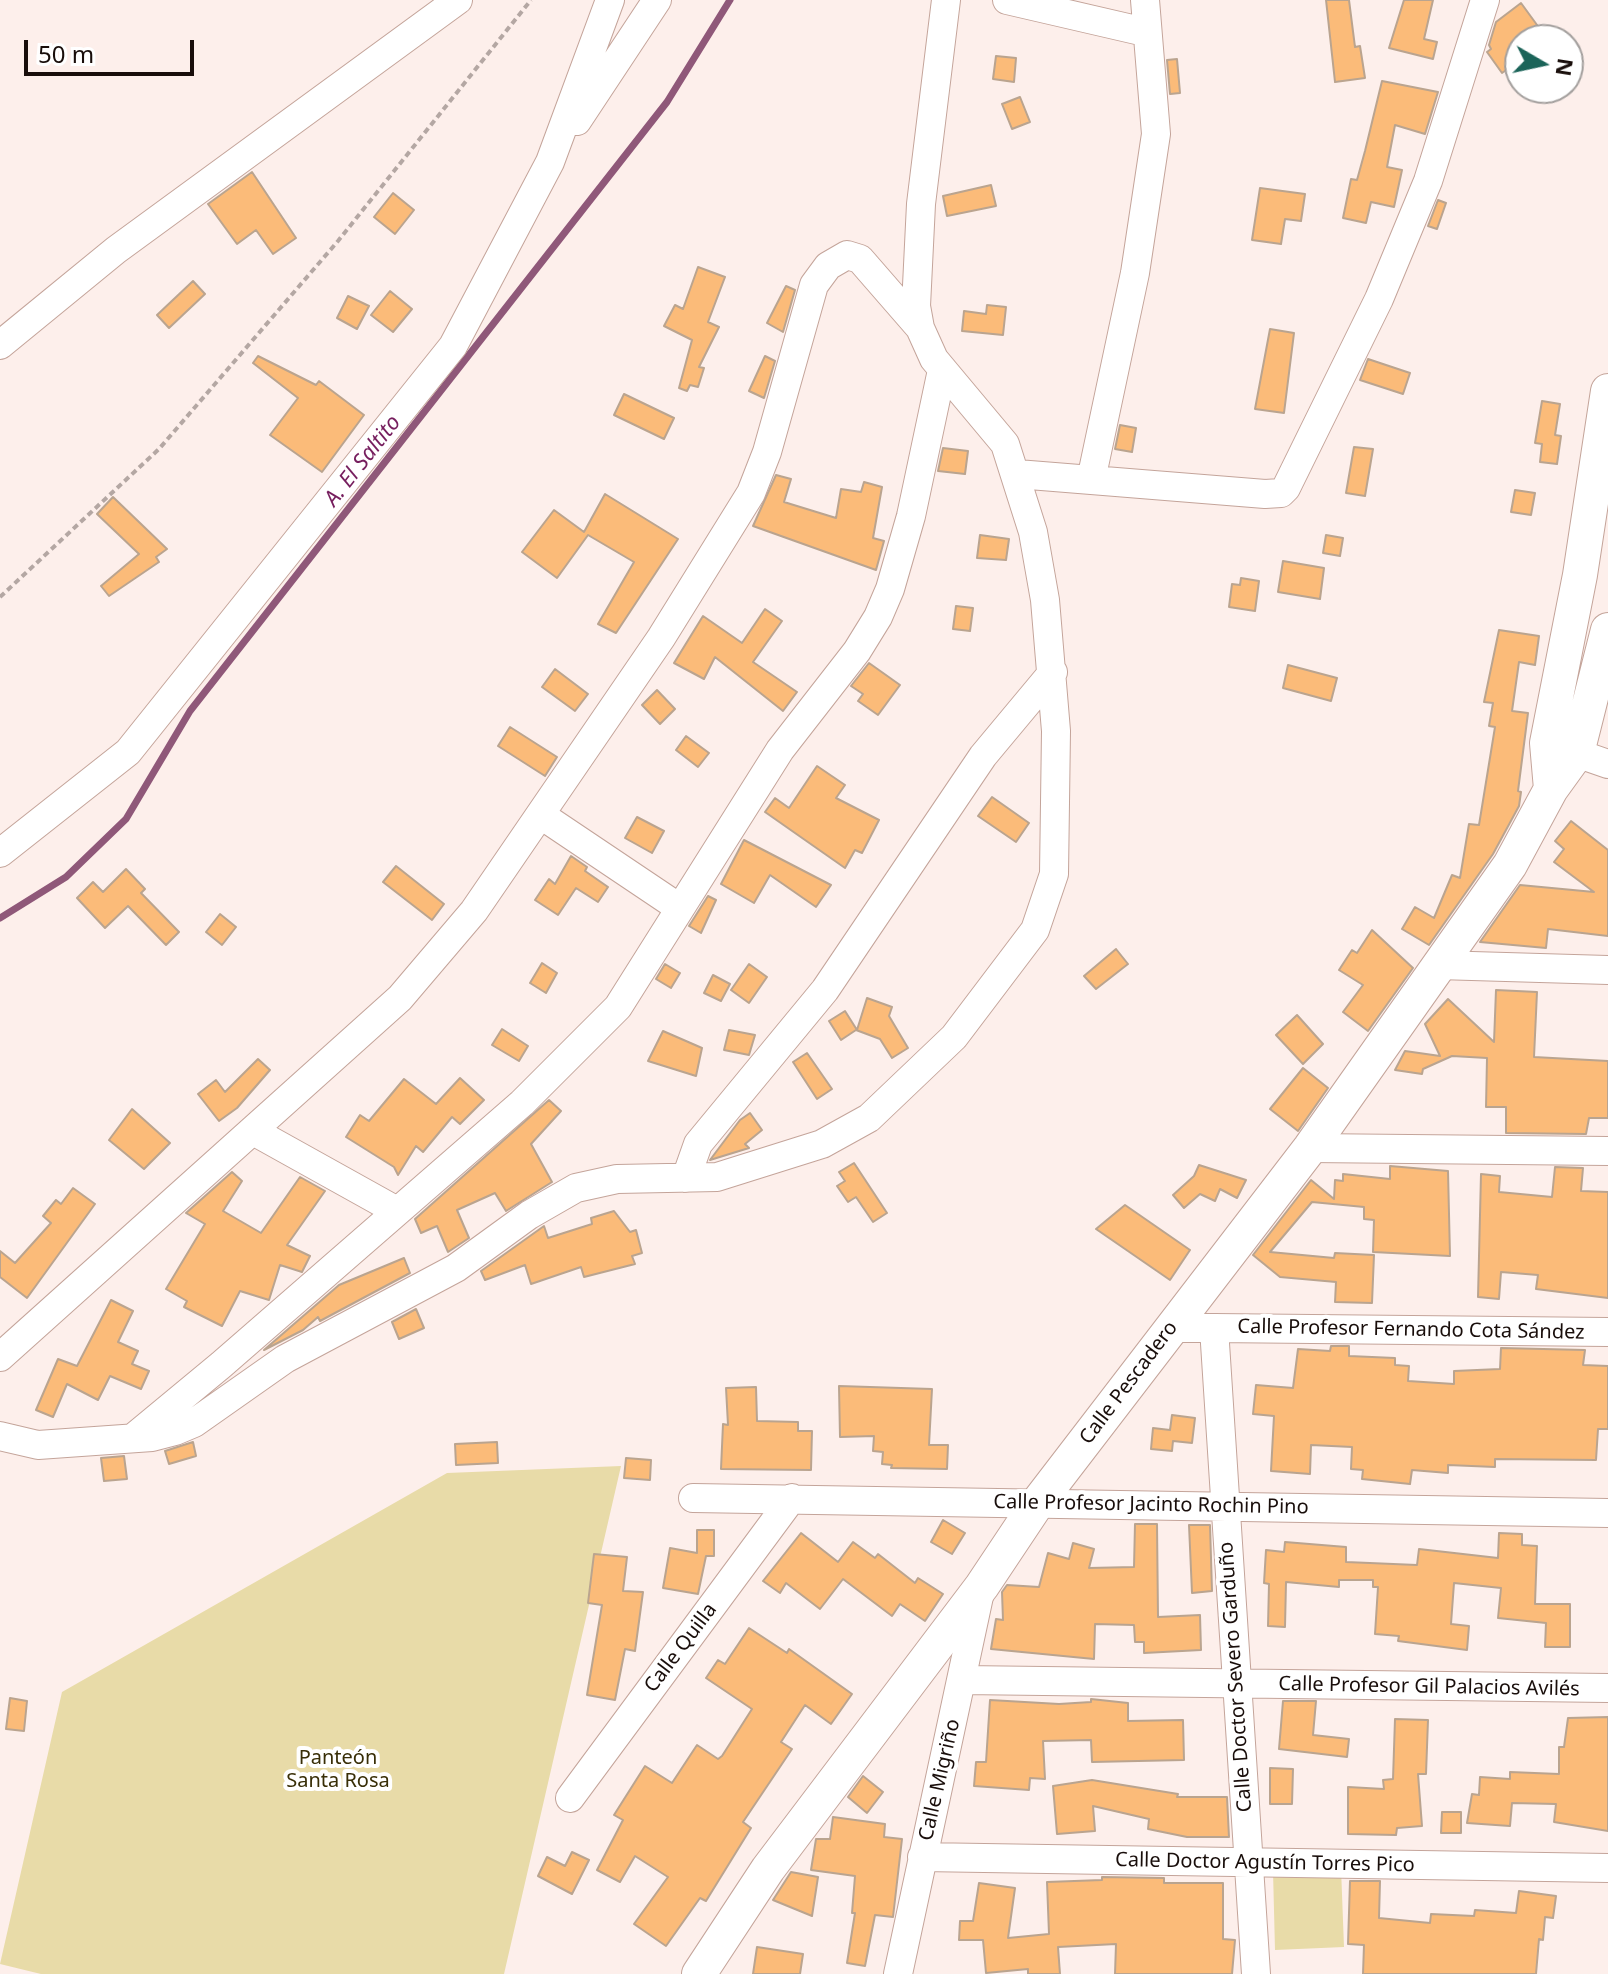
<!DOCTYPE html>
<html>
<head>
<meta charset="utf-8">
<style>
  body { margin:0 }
  #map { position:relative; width:1608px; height:1974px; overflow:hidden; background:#fdefeb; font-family:"Noto Sans",sans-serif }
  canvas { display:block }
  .north { position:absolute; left:1504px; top:24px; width:80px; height:80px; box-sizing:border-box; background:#fff; border:2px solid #a39f9d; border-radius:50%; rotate:99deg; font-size:22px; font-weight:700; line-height:32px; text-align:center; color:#190e0b }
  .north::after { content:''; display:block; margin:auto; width:28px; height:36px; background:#1b6459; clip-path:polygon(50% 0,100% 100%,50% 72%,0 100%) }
  .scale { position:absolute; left:24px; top:40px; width:170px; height:36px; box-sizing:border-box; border:4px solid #190e0b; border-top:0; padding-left:10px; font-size:24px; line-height:28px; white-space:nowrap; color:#190e0b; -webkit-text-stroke:6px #fff; paint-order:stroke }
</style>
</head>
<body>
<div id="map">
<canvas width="1608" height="1974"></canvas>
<div class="north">N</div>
<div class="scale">50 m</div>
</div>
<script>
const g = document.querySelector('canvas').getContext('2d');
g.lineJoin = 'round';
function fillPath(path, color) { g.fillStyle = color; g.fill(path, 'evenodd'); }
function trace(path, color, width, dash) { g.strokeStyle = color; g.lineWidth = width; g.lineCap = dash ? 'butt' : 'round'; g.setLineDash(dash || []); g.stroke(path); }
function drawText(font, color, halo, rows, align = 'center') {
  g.font = font + ' "Noto Sans",sans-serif'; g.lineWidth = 8; g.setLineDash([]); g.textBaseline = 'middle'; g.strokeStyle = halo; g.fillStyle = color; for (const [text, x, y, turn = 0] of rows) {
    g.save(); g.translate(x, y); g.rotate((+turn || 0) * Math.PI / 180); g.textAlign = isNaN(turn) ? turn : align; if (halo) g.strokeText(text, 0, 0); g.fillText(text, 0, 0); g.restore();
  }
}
fillPath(new Path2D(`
  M621 1466 504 1974H41L0 1964 62 1692 447 1473Z
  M1341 1868 1344 1947 1275 1950 1273 1871Z`), '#e8dba8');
trace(new Path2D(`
  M0 918 66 877 126 819 190 711 667 102 730 0`), '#8f5879', 7);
const building = new Path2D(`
  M1326 0H1349L1355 47 1360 46 1365 78 1335 82Z
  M1404 0H1433L1424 39 1437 42 1433 59 1389 48Z
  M1521 3 1548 40H1520V60L1502 73 1487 52 1491 49 1489 45 1496 22Z
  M996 56 1016 58 1014 82 993 79Z
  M1177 59 1180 93 1170 94 1167 60Z
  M1382 81 1438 92 1425 134 1395 125 1387 167 1402 170 1394 207 1371 202 1366 223 1343 218 1351 179 1357 180 1365 151Z
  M1020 97 1030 122 1012 129 1002 104Z
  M252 172 296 238 273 254 256 230 237 244 208 204Z
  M991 185 996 206 947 216 943 196Z
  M1260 188 1305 194 1301 221 1285 219 1281 244 1252 240Z
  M393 193 414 210 395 234 374 217Z
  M1438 200 1446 203 1437 229 1428 226Z
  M698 267 725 277 708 322 719 327 699 367 704 368 698 387 690 385 687 391 679 388 692 340 664 326 675 305 683 309Z
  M193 281 205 294 169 328 157 315Z
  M786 286 795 290 783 332 767 323Z
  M390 291 412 309 393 332 371 315Z
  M348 296 369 306 357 329 337 318Z
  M987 305 1006 307 1003 335 962 331 964 311 986 314Z
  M1270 329 1294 333 1284 413 1255 409Z
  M258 356 316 385 319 381 364 415 322 472 270 435 298 398 253 363Z
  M765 356 775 361 764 398 749 391Z
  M1368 359 1410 373 1403 394 1360 380Z
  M624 394 674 418 664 439 614 415Z
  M1542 401 1560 404 1555 435 1561 436 1557 464 1540 462 1542 444 1535 443Z
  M1120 425 1136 428 1132 452 1115 449Z
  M1354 447 1373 449 1365 496 1346 493Z
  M943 448 968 451 965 474 938 471Z
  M776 475 791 479 784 502 836 518 841 489 861 492 864 482 882 487 873 538 884 541 876 570 753 526Z
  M1515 490 1535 493 1531 515 1511 512Z
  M605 494 678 539 616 633 598 624 634 562 588 535 557 578 522 552 554 510 584 532Z
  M113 497 167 549 156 557 159 562 109 596 101 586 139 554 97 514Z
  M980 535 1009 539 1006 560 977 558Z
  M1326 535 1343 538 1340 556 1323 553Z
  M1283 561 1324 568 1320 599 1278 592Z
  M1241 578 1259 581 1255 611 1229 607 1232 584 1240 585Z
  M956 606 973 608 970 631 953 629Z
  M765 609 782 621 753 662 797 692 783 711 715 657 704 679 674 663 703 616 742 643Z
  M1499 630 1539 636 1535 665 1519 662 1512 711 1528 713 1518 791 1521 792 1519 806 1493 854 1429 945 1402 929 1415 907 1434 918 1452 875 1460 878 1469 824 1479 825 1495 727 1489 726 1493 703 1484 702Z
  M869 663 900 685 878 715 858 701 863 694 851 686Z
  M1288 665 1337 678 1331 701 1283 688Z
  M555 669 588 694 575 711 542 687Z
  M657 690 675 709 660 724 642 705Z
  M510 727 557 757 545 776 498 746Z
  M686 736 709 753 698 767 676 750Z
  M817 766 845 785 836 798 879 820 862 853 855 850 845 868 765 812 775 798 789 808Z
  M992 797 1029 823 1016 842 978 816Z
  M637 817 664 831 652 853 625 838Z
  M1571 821 1608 850V936L1548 929 1546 948 1480 942 1520 885 1594 892 1554 862 1564 849 1555 841Z
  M744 840 831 885 816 907 770 875 754 903 721 884Z
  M571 856 587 867 585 871 608 887 598 902 576 888 558 915 535 900 549 879 555 884Z
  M396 866 444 904 432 920 383 882Z
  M126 869 145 889 141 893 179 932 166 945 128 906 105 928 77 898 93 882 103 892Z
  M708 896 716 900 701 933 689 926Z
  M220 914 236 927 222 945 206 932Z
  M1372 930 1413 968 1368 1031 1343 1012 1363 985 1339 970 1352 950 1357 953Z
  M1116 949 1128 964 1096 989 1084 976Z
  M542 963 557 973 546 993 530 983Z
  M665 964 680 973 671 988 656 979Z
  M749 964 767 977 749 1003 731 990Z
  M713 975 730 984 721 1001 704 993Z
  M1496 990 1537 992 1534 1057 1608 1061V1118H1589L1586 1134 1506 1133V1107H1486L1487 1058 1452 1056 1423 1069 1422 1074 1395 1070 1405 1051 1440 1056 1425 1024 1448 999 1494 1042Z
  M867 998 892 1007 889 1016 908 1048 892 1058 880 1039 856 1030 841 1040 829 1021 845 1011 857 1030Z
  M1297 1015 1323 1044 1303 1064 1276 1035Z
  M502 1029 528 1046 519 1061 492 1045Z
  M729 1030 755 1035 749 1055 724 1050Z
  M663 1031 702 1048 696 1076 648 1061Z
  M807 1053 832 1089 817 1099 793 1062Z
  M258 1059 270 1070 237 1108 219 1121 198 1094 216 1080 225 1092Z
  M1303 1068 1328 1088 1298 1131 1270 1109Z
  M460 1078 484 1100 460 1124 452 1117 423 1152 416 1146 398 1175 394 1167 346 1137 360 1115 369 1121 404 1079 436 1104Z
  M549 1100 561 1111 531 1144 552 1182 506 1211 495 1193 457 1210 469 1238 448 1252 437 1226 421 1233 415 1219Z
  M132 1109 170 1143 144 1169 109 1140Z
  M750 1113 762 1130 745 1144 749 1148 710 1160 740 1120Z
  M854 1163 887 1213 873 1222 856 1197 848 1202 837 1186 845 1181 839 1172Z
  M1199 1165 1246 1180 1237 1198 1220 1189 1215 1201 1200 1194 1184 1208 1173 1195 1194 1176Z
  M1390 1166 1448 1171 1450 1256 1373 1252 1374 1220 1364 1219V1207L1312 1202 1270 1252 1334 1258 1335 1253 1374 1255 1372 1303 1335 1302 1336 1282 1280 1277 1253 1255 1311 1180 1334 1199 1335 1180 1343 1181V1174L1390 1179Z
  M1555 1167 1583 1168 1581 1191 1608 1192V1298L1536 1289 1538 1275 1501 1272 1499 1299 1478 1297 1481 1174 1500 1176 1499 1192 1552 1197Z
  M232 1172 242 1181 223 1211 261 1233 300 1177 325 1191 287 1245 310 1256 302 1272 280 1265 269 1300 240 1291 222 1326 184 1307 187 1301 166 1289 205 1224 186 1213Z
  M73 1188 95 1204 27 1298 0 1277V1251L15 1263 51 1223 43 1216 56 1200 61 1204Z
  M1125 1205 1190 1250 1170 1280 1096 1229Z
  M614 1211 630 1232 636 1230 642 1253 632 1256 635 1264 584 1277 581 1267 531 1284 525 1265 485 1280 481 1271 544 1226 548 1238 592 1224 591 1218Z
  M404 1258 410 1273 320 1321 318 1317 303 1330 264 1350 339 1285Z
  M111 1300 133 1311 118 1342 138 1351 132 1364 149 1371 141 1389 110 1376 98 1400 67 1384 53 1417 36 1410 58 1359 77 1366Z
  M416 1309 424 1328 399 1339 392 1322Z
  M1331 1346H1349V1356L1395 1358V1365L1409 1366 1408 1381 1454 1384V1371L1500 1369 1501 1348 1585 1350 1583 1365 1608 1366V1429H1598L1596 1460 1495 1459V1467L1448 1465V1473L1412 1470 1410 1484 1362 1479 1363 1470 1351 1469 1352 1447 1311 1445 1310 1474 1271 1471 1274 1416 1253 1414 1256 1385 1293 1388 1298 1349 1330 1351Z
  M839 1386 932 1389 929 1445H948L947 1469 891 1468 892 1465 882 1464 883 1452 873 1451 874 1436 840 1437Z
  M756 1387 757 1421 798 1422V1431H812L811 1470 721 1469 723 1424 728 1425 726 1388Z
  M1172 1415 1195 1418 1192 1443 1173 1441 1172 1451 1151 1449 1153 1428 1170 1430Z
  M193 1442 196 1456 169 1464 165 1451Z
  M497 1442 498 1463 456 1465 455 1444Z
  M124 1456 127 1479 104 1481 101 1458Z
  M626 1458 651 1460 650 1480 624 1478Z
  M943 1520 965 1533 952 1554 931 1542Z
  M1135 1524H1157L1158 1617 1200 1615 1201 1650 1144 1653V1642H1135L1134 1625 1095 1624 1094 1659 991 1649 996 1619 1003 1620 1002 1592 1007 1585 1039 1587 1048 1553 1069 1559 1073 1543 1094 1549 1089 1568 1134 1567Z
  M1189 1525H1210L1212 1591 1192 1593Z
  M697 1530H714V1556H706L698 1594 663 1588 670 1548 697 1553Z
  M801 1533 838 1562 853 1542 875 1558 878 1554 915 1583 918 1578 943 1594 925 1621 900 1604 892 1616 843 1579 820 1609 786 1583 780 1593 763 1581Z
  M1499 1533 1522 1534V1545L1537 1546 1535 1604H1570V1647H1545L1546 1623 1498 1618 1501 1588 1454 1583 1451 1624 1469 1626 1467 1650 1398 1641 1399 1636 1375 1634 1378 1587H1373V1580H1339V1587L1286 1582 1285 1627 1268 1626 1269 1584 1264 1583 1266 1550 1284 1552 1285 1542 1346 1547V1562L1417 1565 1419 1549 1498 1558Z
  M594 1554 627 1557 623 1591 643 1592 635 1651 625 1649 615 1700 587 1695 602 1605 588 1603Z
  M749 1628 787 1653 789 1649 852 1694 831 1724 805 1705 781 1742 792 1749 743 1822 751 1828 706 1901 700 1898 666 1946 634 1924 668 1877 635 1856 620 1882 597 1870 623 1820 614 1815 645 1766 672 1783 697 1745 718 1759 722 1756 752 1709 706 1678 718 1660 725 1664Z
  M10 1698 27 1701 24 1731 6 1729Z
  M1091 1699 1128 1703V1721L1183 1720 1184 1760 1092 1762 1091 1740 1043 1741 1045 1779 1030 1778 1029 1790 974 1786 976 1762H986L990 1700 1059 1704 1091 1702Z
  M1283 1701H1316L1313 1735 1349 1739 1347 1757 1279 1749Z
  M1608 1717V1831L1554 1822 1556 1804 1512 1803 1510 1826 1467 1823 1472 1794 1479 1795 1480 1777 1510 1779V1772L1559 1774V1747H1564L1568 1718Z
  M1395 1719 1428 1720 1426 1774H1418L1422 1826 1397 1828 1396 1835 1348 1834V1787L1384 1789 1383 1780 1393 1779Z
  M1270 1768 1293 1769 1292 1804H1270Z
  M863 1776 883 1792 867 1813 848 1797Z
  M1092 1780 1178 1794 1177 1797H1227L1229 1837H1187L1148 1829 1149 1819 1093 1806 1095 1831 1057 1834 1053 1786Z
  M1442 1812H1461V1833H1441Z
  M833 1817 885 1824 884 1837 902 1839 893 1917 875 1915 865 1966 847 1963 855 1913H852L855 1876 811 1870 816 1839H830Z
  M572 1852 589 1860 572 1894 538 1876 547 1857 565 1866Z
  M791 1872 818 1877 812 1916 773 1900Z
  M1102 1877 1164 1878V1883H1223V1939L1235 1940 1232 1974H1115L1116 1944 1058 1947 1060 1974H1028V1969L986 1973 983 1940H959L960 1921H973L979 1883 1015 1888 1008 1938 1049 1934 1047 1882 1102 1880Z
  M1350 1881H1380L1379 1918 1430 1923 1431 1914 1474 1916 1475 1910 1516 1913 1519 1891 1556 1896 1553 1918 1545 1917 1543 1940 1539 1939 1536 1974H1363L1364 1945 1348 1944Z
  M757 1947 803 1954 800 1974H753Z`);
fillPath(building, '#fbbb79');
trace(building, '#baa48f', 2);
const minor = new Path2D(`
  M1007 0 1145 32
  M577 121 657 0
  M0 345 116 250 458 0
  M1017 474 1265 494 1281 493 1286 488 1379 299 1428 181 1485 0
  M1091 480 1135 273 1156 134 1145 0
  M1556 746 1608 764
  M541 815 678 907
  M0 853 128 752 453 346 550 162 610 0
  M1438 965 1608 970
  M255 1132 397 1211
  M1310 1148 1608 1151
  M686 1178 698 1144 825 990 983 756 1053 672
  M1170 1328H1214L1256 1974
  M1214 1328 1608 1332
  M0 1357 400 998 474 911 661 638 751 493 767 452 814 285 828 266 847 255 860 259 920 328
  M0 1436 38 1445 152 1437 175 1431 194 1423 285 1359 456 1268 529 1215 576 1188 617 1179 717 1177 822 1144 869 1118 954 1037 1035 930 1054 874 1056 731 1045 600 1033 532 1005 444 934 359 920 328 916 306 921 204 946 0
  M134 1437 221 1365 522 1103 618 1007 780 750 857 651 878 617 890 589 911 516 942 370
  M693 1498 1608 1513
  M963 1680 1608 1688
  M570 1798 792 1498
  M922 1857 1608 1868
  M898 1974 981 1587`);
const tertiary = new Path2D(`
  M1551 789 1547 743 1580 575 1608 391
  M699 1974 768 1869 982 1586 1036 1505 1310 1148 1510 865 1551 789 1577 753 1608 630`);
trace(minor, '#c4a49a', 30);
trace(tertiary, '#c4a49a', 36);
trace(new Path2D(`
  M0 597 159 449 338 241 531 0`), '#b4a7a3', 4, [6, 4]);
trace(minor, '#fff', 28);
trace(tertiary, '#fff', 34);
drawText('20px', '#190e0b', '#fff', [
  ["Calle Profesor Fernando Cota Sández",1411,1330,1],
  ["Calle Pescadero",1129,1383,-53],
  ["Calle Profesor Jacinto Rochin Pino",1151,1505,1],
  ["Calle Quilla",681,1648,-53],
  ["Calle Doctor Severo Garduño",1236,1677,-94],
  ["Calle Profesor Gil Palacios Avilés",1429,1687,1],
  ["Calle Migriño",940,1780,-77],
  ["Calle Doctor Agustín Torres Pico",1265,1863,1]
]);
drawText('20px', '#382e07', '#fff', [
  ["Panteón",338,1758],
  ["Santa Rosa",338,1781]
]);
drawText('italic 22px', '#761e5e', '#fff', [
  ["A. El Saltito",363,461,-52]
]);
</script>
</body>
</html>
